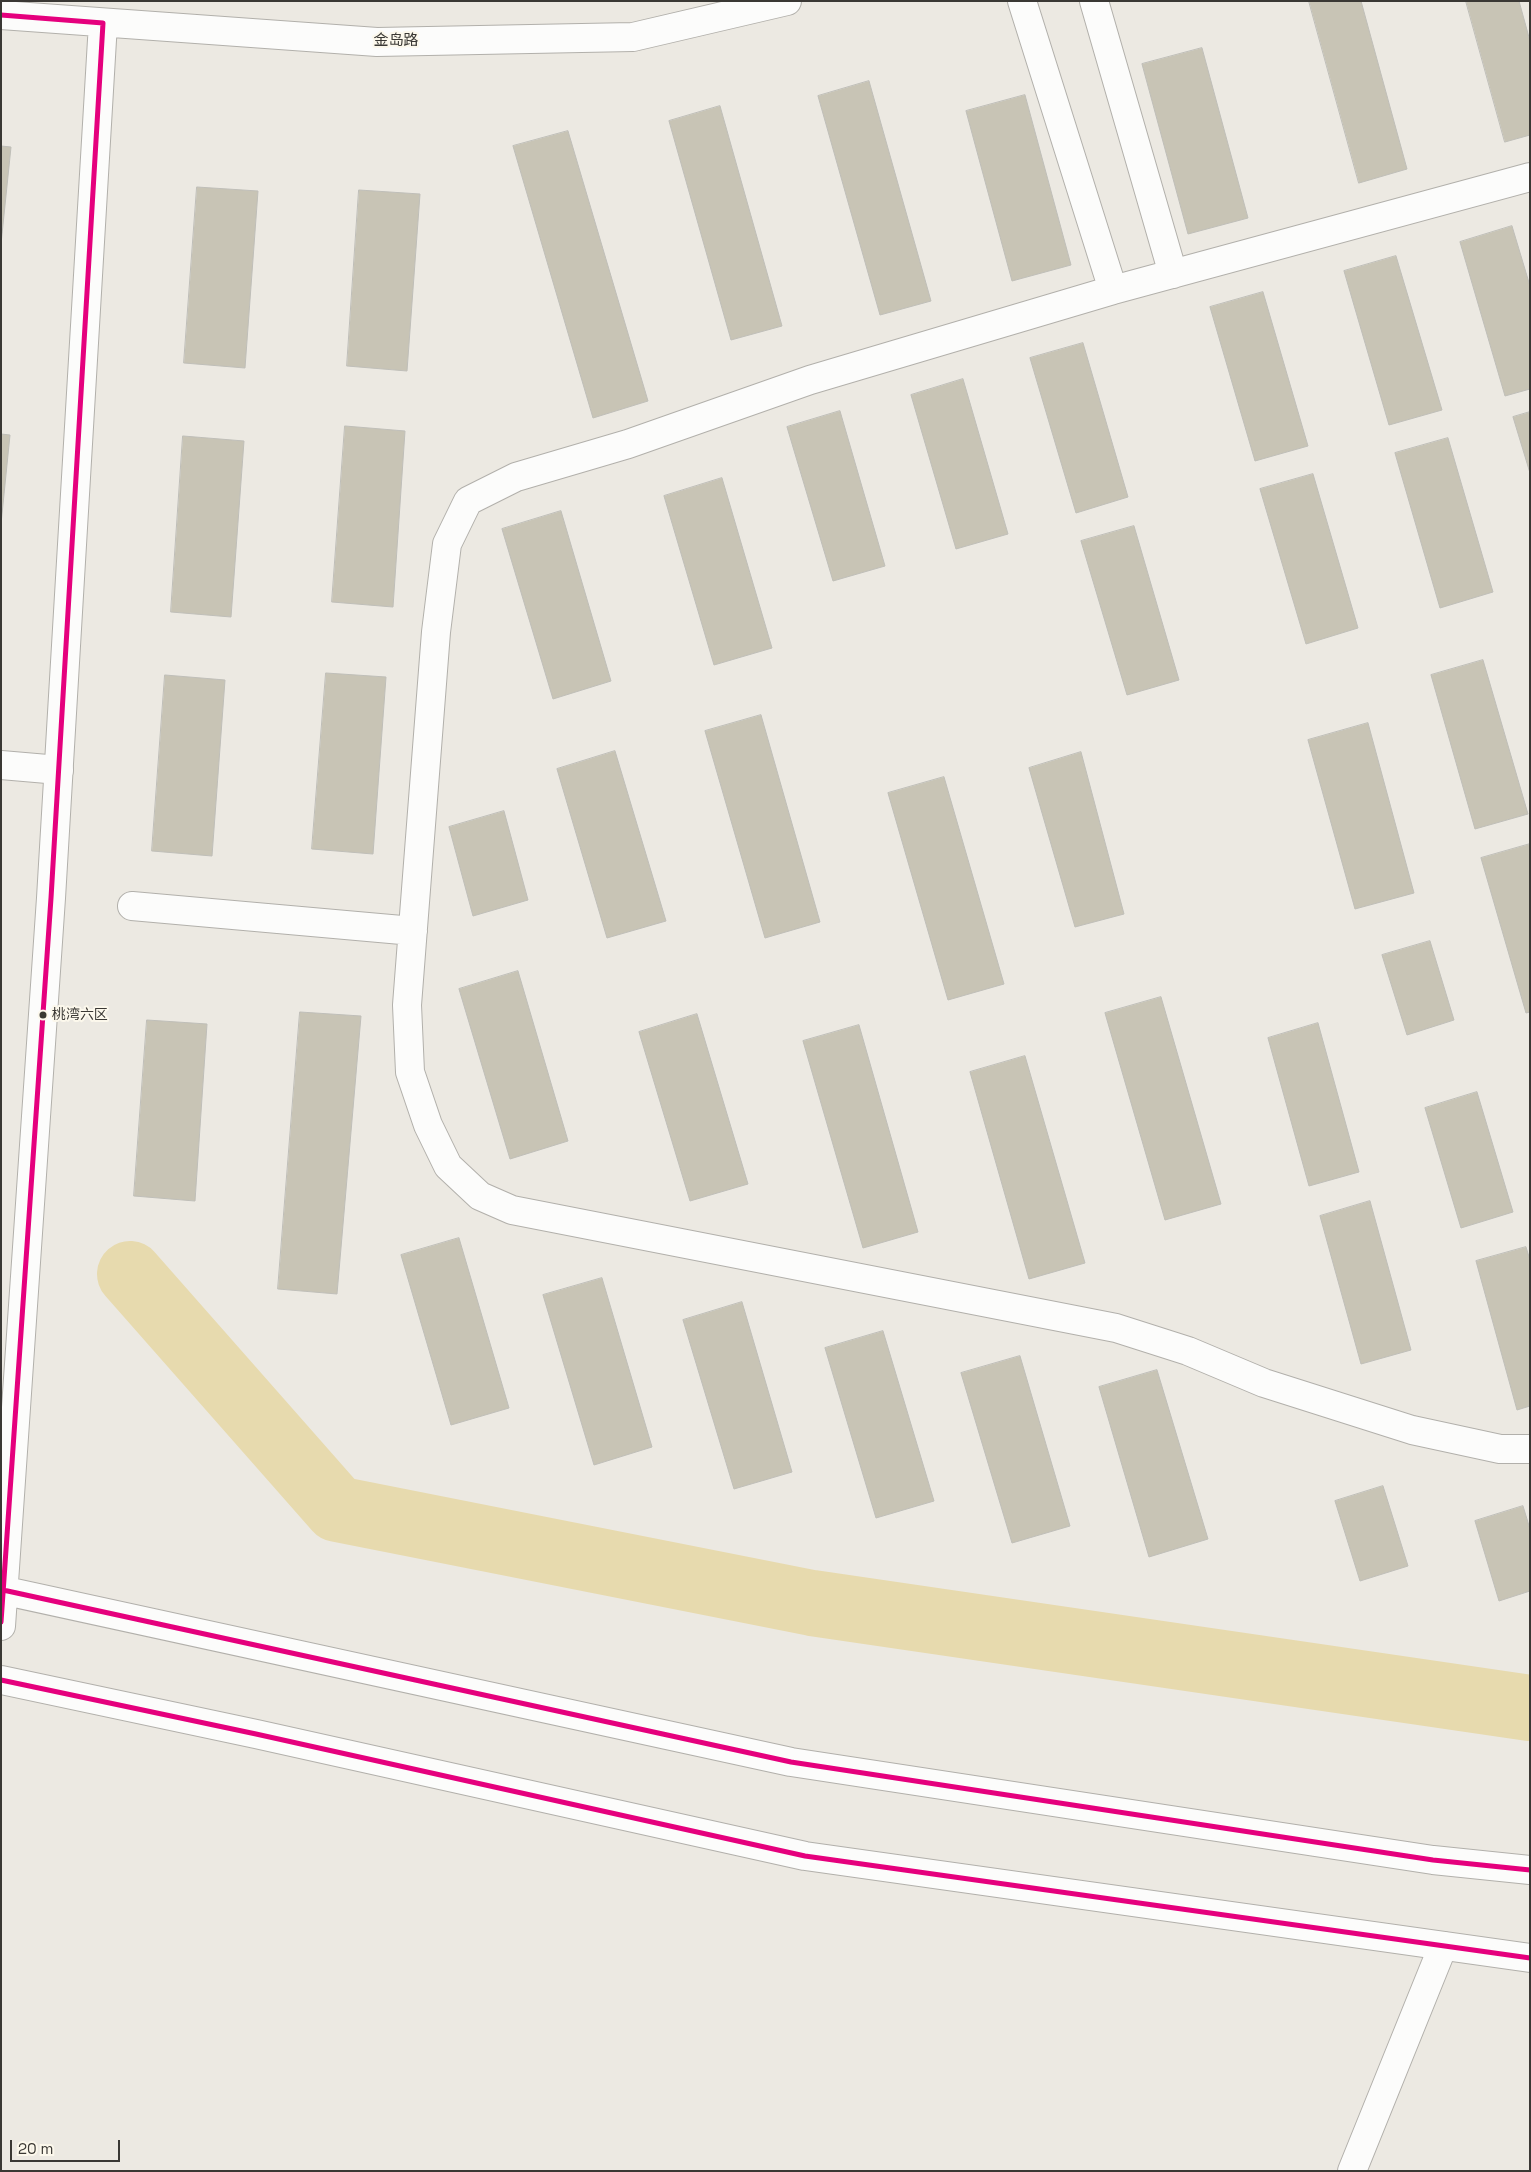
<!DOCTYPE html>
<html>
<head>
<meta charset="utf-8">
<style>
  body { margin:0 }
  #map { position:relative; width:1531px; height:2172px; overflow:hidden; background:#ece9e2; font-family:"Space Grotesk",sans-serif }
  canvas { display:block }
  .frame { position:absolute; inset:0; border:2px solid #3a3834; pointer-events:none }
  .scale { position:absolute; left:10px; top:2140px; width:110px; height:22px; box-sizing:border-box; border:2px solid #3a3834; border-top:0; padding-left:6px; font-size:15px; line-height:18px; white-space:nowrap; color:#3a3834; -webkit-text-stroke:4px #fcf8ec; paint-order:stroke }
</style>
</head>
<body>
<div id="map">
<canvas width="1531" height="2172"></canvas>
<div class="frame"></div>
<div class="scale">20 m</div>
</div>
<script>
const g = document.querySelector('canvas').getContext('2d');
g.lineJoin = 'round';
function trace(path, color, width, dash) { g.strokeStyle = color; g.lineWidth = width; g.lineCap = dash ? 'butt' : 'round'; g.setLineDash(dash || []); g.stroke(path); }
function fillPath(path, color) { g.fillStyle = color; g.fill(path, 'evenodd'); }
function drawText(font, color, halo, rows, align = 'center') {
  g.font = font + ' "Space Grotesk","Noto Sans SC",sans-serif'; g.lineWidth = 4; g.setLineDash([]); g.textBaseline = 'middle'; g.strokeStyle = halo; g.fillStyle = color; for (const [text, x, y, turn = 0] of rows) {
    g.save(); g.translate(x, y); g.rotate((+turn || 0) * Math.PI / 180); g.textAlign = isNaN(turn) ? turn : align; if (halo) g.strokeText(text, 0, 0); g.fillText(text, 0, 0); g.restore();
  }
}
trace(new Path2D(`
  M130 1274 337 1509 812 1603 1530 1708`), '#e7daae', 66);
const building = new Path2D(`
  M1309 1H1361L1407 169 1359 183Z
  M1466 1H1519L1530 41V135L1505 142Z
  M1202 48 1248 218 1188 234 1142 64Z
  M869 81 931 301 880 315 818 96Z
  M1025 95 1071 265 1012 281 966 111Z
  M720 106 782 326 731 340 669 121Z
  M568 131 648 401 593 418 513 146Z
  M1 146 11 147 1 244Z
  M197 187 258 191 245 368 184 363Z
  M359 190 420 194 407 371 347 366Z
  M1512 226 1530 286V389L1505 396 1460 242Z
  M1396 256 1442 410 1389 425 1344 271Z
  M1263 292 1308 446 1255 461 1210 307Z
  M1083 343 1128 497 1076 513 1030 358Z
  M963 379 1008 534 956 549 911 395Z
  M840 411 885 566 833 581 787 427Z
  M1530 412V473L1513 417Z
  M345 426 405 431 393 607 332 602Z
  M1 434 10 435 1 524Z
  M183 436 244 441 231 617 171 612Z
  M1448 438 1493 592 1440 608 1395 453Z
  M1313 474 1358 628 1306 644 1260 489Z
  M722 478 772 648 714 665 664 496Z
  M561 511 611 681 553 699 502 529Z
  M1134 526 1179 680 1127 695 1081 541Z
  M1483 660 1528 814 1475 829 1431 675Z
  M326 673 386 677 373 854 312 849Z
  M165 675 225 680 212 856 152 851Z
  M761 715 820 922 765 938 705 731Z
  M1368 723 1414 893 1355 909 1308 740Z
  M615 751 666 921 607 938 557 769Z
  M1081 752 1124 914 1075 927 1029 768Z
  M944 777 1004 984 948 1000 888 793Z
  M504 811 528 900 473 916 449 827Z
  M1530 844V1012L1526 1013 1481 858Z
  M1430 941 1454 1020 1407 1035 1382 955Z
  M518 971 568 1141 510 1159 459 989Z
  M1161 997 1221 1204 1165 1220 1105 1013Z
  M300 1012 361 1016 337 1294 278 1289Z
  M697 1014 748 1184 690 1201 639 1032Z
  M147 1020 207 1024 195 1201 134 1196Z
  M1318 1023 1359 1172 1309 1186 1268 1038Z
  M859 1025 918 1232 863 1248 803 1041Z
  M1025 1056 1085 1263 1029 1279 970 1072Z
  M1477 1092 1513 1212 1461 1228 1425 1108Z
  M1370 1201 1411 1350 1361 1364 1320 1216Z
  M459 1238 509 1408 451 1425 401 1255Z
  M1526 1247 1530 1260V1406L1517 1410 1476 1261Z
  M602 1278 652 1447 594 1465 543 1295Z
  M742 1302 792 1472 734 1489 683 1320Z
  M883 1331 934 1501 876 1518 825 1348Z
  M1020 1356 1070 1526 1012 1543 961 1373Z
  M1157 1370 1208 1539 1149 1557 1099 1387Z
  M1383 1486 1408 1566 1360 1581 1335 1501Z
  M1523 1506 1530 1529V1591L1499 1601 1475 1521Z`);
fillPath(building, '#c8c4b5');
trace(building, '#bfbeb8', 1);
const street = new Path2D(`
  M1022 1 1113 290
  M1094 1 1173 274
  M1530 177 1113 290 810 380 628 444 516 477 468 501 447 544 436 632 407 1005 410 1072 428 1125 448 1166 480 1196 512 1210 1116 1328 1188 1351 1264 1383 1412 1430 1500 1449H1530
  M1 765 59 770
  M132 906 413 931
  M1352 2171 1443 1946`);
const secondary = new Path2D(`
  M1 15 377 42 633 37 787 1
  M1 1590 791 1762 1433 1860 1530 1870
  M1 1626 51 898 103 23
  M1 1680 256 1734 805 1856 1530 1958`);
trace(street, '#b2b0ab', 30);
trace(secondary, '#b2b0ab', 30);
trace(street, '#fcfcfb', 28);
trace(secondary, '#fcfcfb', 28);
trace(new Path2D(`
  M1 15 103 23
  M3 1590 791 1762 1433 1860 1530 1870
  M1 1622 51 898 103 23
  M1 1680 256 1734 805 1856 1530 1958`), '#e5007d', 5);
for (const [x, y, r, color] of [
  [43,1015,4.5,"#3a3834"]
]) { const dot = new Path2D(); dot.arc(x, y, r, 0, 2 * Math.PI); g.fillStyle = color; g.fill(dot); trace(dot, '#fcf8ec', 2); }
drawText('14px', '#3a3834', '#fcf8ec', [
  ["桃湾六区",52,1015]
], 'left');
drawText('15px', '#3a3834', '#fcf8ec', [
  ["金岛路",396,41]
]);
</script>
</body>
</html>
